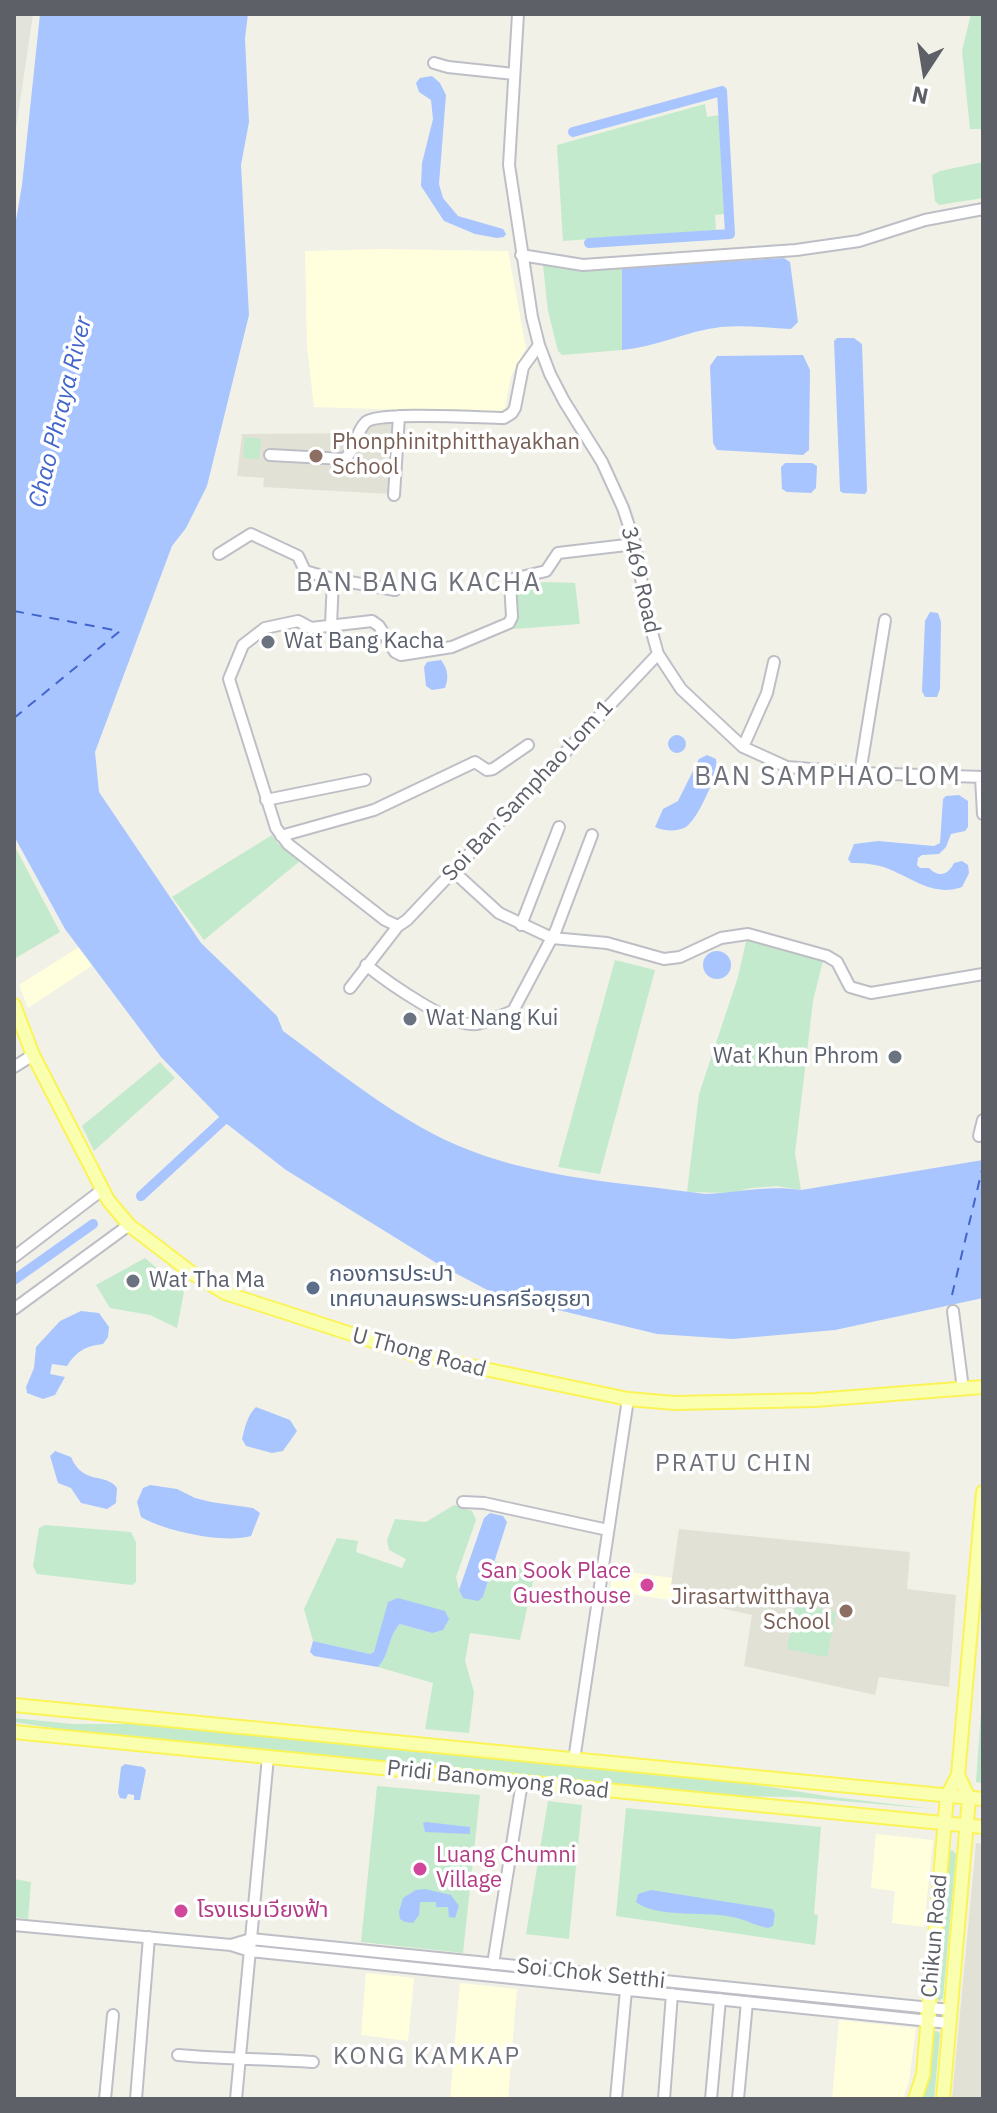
<!DOCTYPE html>
<html>
<head>
<meta charset="utf-8">
<style>
  body { margin:0 }
  #map { position:relative; width:997px; height:2113px; overflow:hidden; background:#f1f1e7; font-family:"IBM Plex Sans",sans-serif }
  canvas { display:block }
  .frame { position:absolute; inset:0; border:16px solid #5e6068; pointer-events:none }
  .north { position:absolute; left:885px; top:32px; width:80px; height:80px; -webkit-text-stroke:6px #fff; paint-order:stroke; rotate:192deg; font-size:22px; font-weight:700; line-height:32px; text-align:center; color:#5e6068 }
  .north::after { content:''; display:block; margin:auto; width:28px; height:36px; background:#5e6068; clip-path:polygon(50% 0,100% 100%,50% 72%,0 100%) }
</style>
</head>
<body>
<div id="map">
<canvas width="997" height="2113"></canvas>
<div class="frame"></div>
<div class="north">N</div>
</div>
<script>
const g = document.querySelector('canvas').getContext('2d');
g.lineJoin = 'round';
function fillPath(path, color) { g.fillStyle = color; g.fill(path, 'evenodd'); }
function trace(path, color, width, dash) { g.strokeStyle = color; g.lineWidth = width; g.lineCap = dash ? 'butt' : 'round'; g.setLineDash(dash || []); g.stroke(path); }
function drawText(font, color, halo, rows, align = 'center') {
  g.font = font + ' "IBM Plex Sans","Noto Sans Thai",sans-serif'; g.lineWidth = 7; g.setLineDash([]); g.textBaseline = 'middle'; g.strokeStyle = halo; g.fillStyle = color; for (const [text, x, y, turn = 0] of rows) {
    g.save(); g.translate(x, y); g.rotate((+turn || 0) * Math.PI / 180); g.textAlign = isNaN(turn) ? turn : align; if (halo) g.strokeText(text, 0, 0); g.fillText(text, 0, 0); g.restore();
  }
}
fillPath(new Path2D(`
  M381 249 508 251 526 348 511 376 505 408 498 413 314 407 307 347 305 251Z
  M79 947 93 965 28 1008 19 985Z
  M613 1570 672 1578V1585L683 1591 682 1602 610 1591Z
  M876 1834 933 1840 924 1927 892 1923 895 1891 871 1888Z
  M366 1973 414 1978 408 2041 361 2035Z
  M460 1983 517 1989 508 2099H450Z
  M839 2020 916 2028 909 2081 903 2099H832Z`), '#ffffde');
fillPath(new Path2D(`
  M14 14H33L14 142Z`), '#e2e3db');
fillPath(new Path2D(`
  M392 423 395 430 391 494 263 487 264 478 237 476 242 434 363 433 371 426Z
  M679 1529 910 1552 907 1589 956 1595 949 1687 879 1677 875 1695 744 1666 752 1615 721 1608 671 1585Z
  M976 1843 983 1844V2099H952Z`), '#e1e1d5');
fillPath(new Path2D(`
  M971 14H983V129H970L962 51Z
  M705 104 707 117 720 115 725 214 715 215 716 230 563 241 557 145Z
  M983 162V198L939 205 935 201 932 175 940 171Z
  M545 264 583 270 622 268V350L562 355 558 351 548 311 543 265Z
  M245 437 261 439 259 459 243 458Z
  M545 582 575 583 580 624 514 629 512 594 525 585Z
  M272 835 278 844 300 861 204 940 172 897Z
  M14 845 60 932 14 959Z
  M747 937 809 954 823 961 813 1001 795 1153 801 1190 777 1186 751 1188 732 1193 687 1192 699 1094 738 977Z
  M615 960 655 970 600 1174 558 1167Z
  M160 1062 175 1078 94 1151 82 1126Z
  M145 1258 184 1292 177 1328 150 1315 110 1308 96 1285Z
  M454 1505 472 1511 476 1520 456 1577 459 1590 483 1597 495 1561 535 1573 520 1640 470 1633 465 1661 474 1692 469 1733 425 1729 433 1683 378 1667C390 1655 388 1636 400 1624L432 1633 398 1598 375 1652 370 1654 313 1641 304 1609 337 1538 358 1541 356 1552 402 1568 406 1559 389 1550 387 1540 395 1519 426 1522Z
  M45 1525 131 1532 136 1542V1582L132 1585 37 1574 33 1566 39 1528Z
  M796 1604 836 1612 827 1657 787 1649Z
  M983 1683V1783L976 1782Z
  M14 1718 72 1724H135L751 1784 833 1797 934 1809 797 1797 726 1796 104 1736 14 1722Z
  M377 1786 480 1795 463 1953 361 1942Z
  M548 1801 582 1805 569 1939 526 1934Z
  M626 1808 821 1827 814 1914 818 1915 815 1945 616 1916Z
  M952 1850 956 1854 943 1998 939 2001 935 1997 948 1854Z
  M14 1879 31 1882 28 1919 14 1917Z
  M936 2031 940 2033 934 2099H921L928 2076 933 2033Z`), '#c3eacc');
fillPath(new Path2D(`
  M40 14H248L245 38 249 122 241 165 249 315 207 486 186 528 172 546 95 752 99 792 201 943 277 1016 283 1031C339 1072 403 1125 469 1150 543 1179 627 1183 705 1194 739 1193 766 1185 801 1190L983 1160V1298L835 1330 733 1339 657 1334 513 1299 493 1293 438 1264 286 1170 223 1121 161 1057 65 929 14 836V232L22 185Z
  M432 76 440 83 446 95 439 184 443 198 458 216 503 229 506 234 504 237 497 238 475 234 444 221 421 186 422 163 433 119 431 100 419 92 416 83 420 78Z
  M784 258 790 262 798 322 791 329C768 328 744 325 721 327 687 331 656 347 622 350V268Z
  M837 338H854L862 344 867 491 865 494 843 493 840 491 834 341Z
  M803 355 810 370 809 450 803 455 717 450 713 443 710 366 717 356Z
  M785 463H812L817 466 816 488 811 493 787 492 782 489 781 467Z
  M930 612 938 613 941 622 940 689 937 697H925L922 691 925 621Z
  M441 660C448 669 449 678 445 688L432 690 426 686 424 667 427 662Z
  M668 744a9 9 0 1 1 18 0a9 9 0 1 1-18 0Z
  M707 755 716 759C719 773 698 819 686 827 677 832 663 831 655 827L663 809 678 801 699 759Z
  M959 795 968 801V827L965 831 951 834 946 847 939 854 922 855 918 858 917 865 920 868H929C939 878 948 875 954 863L962 861 968 865 969 873 962 887C935 897 913 879 889 869 877 864 864 863 851 863L848 859 854 844 878 841 934 846 940 843 943 799 946 796Z
  M703 965a14 14 0 1 1 28 0a14 14 0 1 1-28 0Z
  M81 1311 99 1313 109 1327 108 1337 103 1344C85 1346 77 1351 67 1366L52 1364 50 1374 65 1377 55 1395 43 1399 27 1393 26 1387 34 1368 36 1347 60 1321Z
  M256 1407 290 1420 297 1431 283 1451 272 1453 246 1446 242 1439C245 1427 247 1416 256 1407Z
  M55 1451 71 1457C83 1486 106 1472 117 1488L116 1503 107 1509 81 1503 71 1488 58 1483 50 1456Z
  M150 1485 177 1489 195 1498 211 1502 253 1508 260 1513 251 1536C225 1544 164 1531 141 1517L137 1502 143 1488Z
  M490 1513 503 1516 507 1522 483 1597 478 1601 463 1598 459 1590 484 1518Z
  M398 1598 445 1611 449 1619 443 1630 432 1633 400 1624C388 1636 390 1655 378 1667L314 1656 310 1652 313 1641 370 1654 374 1652 388 1602Z
  M125 1764 143 1767 146 1770 140 1800H134V1795L128 1794 126 1799 120 1798 118 1793 121 1767Z
  M426 1822 470 1827V1834L425 1832 423 1823Z
  M425 1889 451 1895 459 1906 455 1918 449 1917 448 1907H436V1902H420L419 1915 413 1923 405 1922 400 1919 399 1912 403 1898 416 1890Z
  M651 1890 772 1909 775 1914 773 1926 768 1928C757 1926 748 1921 737 1918 709 1910 657 1919 636 1902L638 1894Z`), '#a9c5ff');
trace(new Path2D(`
  M573 132 722 91 730 234 589 243
  M141 1196 232 1112
  M14 1280 93 1224`), '#a9c5ff', 10);
trace(new Path2D(`
  M14 611 119 631
  M14 718 120 631
  M952 1295 982 1170`), '#4265cc', 2, [10, 8]);
const minor = new Path2D(`
  M518 14 509 165 532 317 539 345 550 374 564 401 602 462 623 508 635 544 648 618 658 654 681 689 743 747 787 767 860 773 983 777
  M434 63 448 67 514 74
  M521 255 583 265 796 250 859 241 925 220 983 209
  M270 455 344 459C357 450 355 432 366 422 380 411 481 418 504 418L512 413 515 408 523 367 539 345
  M394 495 399 416
  M219 554 251 534 298 556 305 571 333 579 331 625
  M333 579 395 590
  M743 747 767 693 774 662
  M860 773 885 620
  M981 777 983 814
  M266 800 365 780
  M281 836 374 810 475 762 487 770 493 769 528 745
  M453 871 499 913 552 938 607 943 664 959 680 957 721 938 748 934 827 956 837 962 850 987 871 993 983 974
  M521 925 559 827
  M398 926 385 920 288 844 276 828 229 679 243 645 265 628 298 621 311 628 372 621 379 626 395 652 401 655 452 647 509 623 512 617 510 582 513 579 546 571 558 553 635 544
  M366 965C386 981 453 1029 477 1024 489 1021 502 1015 513 1011L556 930 592 835
  M350 988 398 926 407 920 658 654
  M14 1067 33 1055
  M979 1136 983 1120
  M14 1257 102 1190
  M14 1309 129 1225
  M953 1311 963 1389
  M463 1502 484 1503 608 1530
  M574 1760 628 1399
  M14 1925 231 1945 250 1951 949 2023
  M231 1945 251 1939 950 2010
  M493 1964 522 1782
  M178 2055C223 2059 268 2059 313 2062
  M105 2099 113 2015
  M136 2099 149 1937
  M236 2099 268 1757
  M616 2099 626 1990
  M664 2099 672 1994
  M711 2099 720 1999
  M738 2099 747 2002`);
const major = new Path2D(`
  M14 1005 33 1055 108 1200 129 1225 192 1273 225 1293 413 1354 628 1399 675 1403 815 1400 983 1387
  M14 1705 983 1799
  M14 1732 983 1827
  M915 2099 923 2075 947 1796 958 1775 983 1492
  M943 2099 969 1798 958 1775`);
trace(minor, '#bebfc6', 14);
trace(major, '#faf457', 16);
trace(minor, '#fff', 10);
trace(major, '#f9ffae', 12);
for (const [x, y, r, color] of [
  [316,456,8,"#8d6e63"],
  [268,642,8,"#6b7280"],
  [410,1019,8,"#6b7280"],
  [895,1057,8,"#6b7280"],
  [133,1281,8,"#6b7280"],
  [313,1288,8,"#5c6f8a"],
  [647,1585,8,"#d1479c"],
  [846,1611,8,"#8d6e63"],
  [420,1869,8,"#d1479c"],
  [181,1911,8,"#d1479c"]
]) { const dot = new Path2D(); dot.arc(x, y, r, 0, 2 * Math.PI); g.fillStyle = color; g.fill(dot); trace(dot, '#fff', 3); }
drawText('22px', '#785e54', '#fff', [
  ["Phonphinitphitthayakhan",332,443],
  ["School",332,468],
  ["Jirasartwitthaya",830,1598,"right"],
  ["School",830,1623,"right"]
], 'left');
drawText('22px', '#5e6068', '#fff', [
  ["3469 Road",640,580,77],
  ["Soi Ban Samphao Lom 1",528,791,-47],
  ["U Thong Road",419,1353,15],
  ["Pridi Banomyong Road",498,1780,6],
  ["Chikun Road",935,1936,-85],
  ["Soi Chok Setthi",591,1974,6]
]);
drawText('22px', '#5b616d', '#fff', [
  ["Wat Bang Kacha",284,642],
  ["Wat Nang Kui",426,1019],
  ["Wat Khun Phrom",879,1057,"right"],
  ["Wat Tha Ma",149,1281]
], 'left');
drawText('22px', '#4e5e75', '#fff', [
  ["กองการประปา",329,1275],
  ["เทศบาลนครพระนครศรีอยุธยา",329,1300]
], 'left');
drawText('22px', '#b23c85', '#fff', [
  ["San Sook Place",631,1572,"right"],
  ["Guesthouse",631,1597,"right"],
  ["Luang Chumni",436,1856],
  ["Village",436,1881],
  ["โรงแรมเวียงฟ้า",197,1911]
], 'left');
drawText('italic 24px', '#4265cc', '#fff', [
  ["Chao Phraya River",61,412,-76]
]);
g.letterSpacing = '2px';
drawText('24px', '#6f727a', '#fff', [
  ["PRATU CHIN",734,1464],
  ["KONG KAMKAP",427,2057]
]);
g.letterSpacing = '0px';
g.letterSpacing = '2px';
drawText('26px', '#6f727a', '#fff', [
  ["BAN BANG KACHA",419,583],
  ["BAN SAMPHAO LOM",828,777]
]);
g.letterSpacing = '0px';
</script>
</body>
</html>
